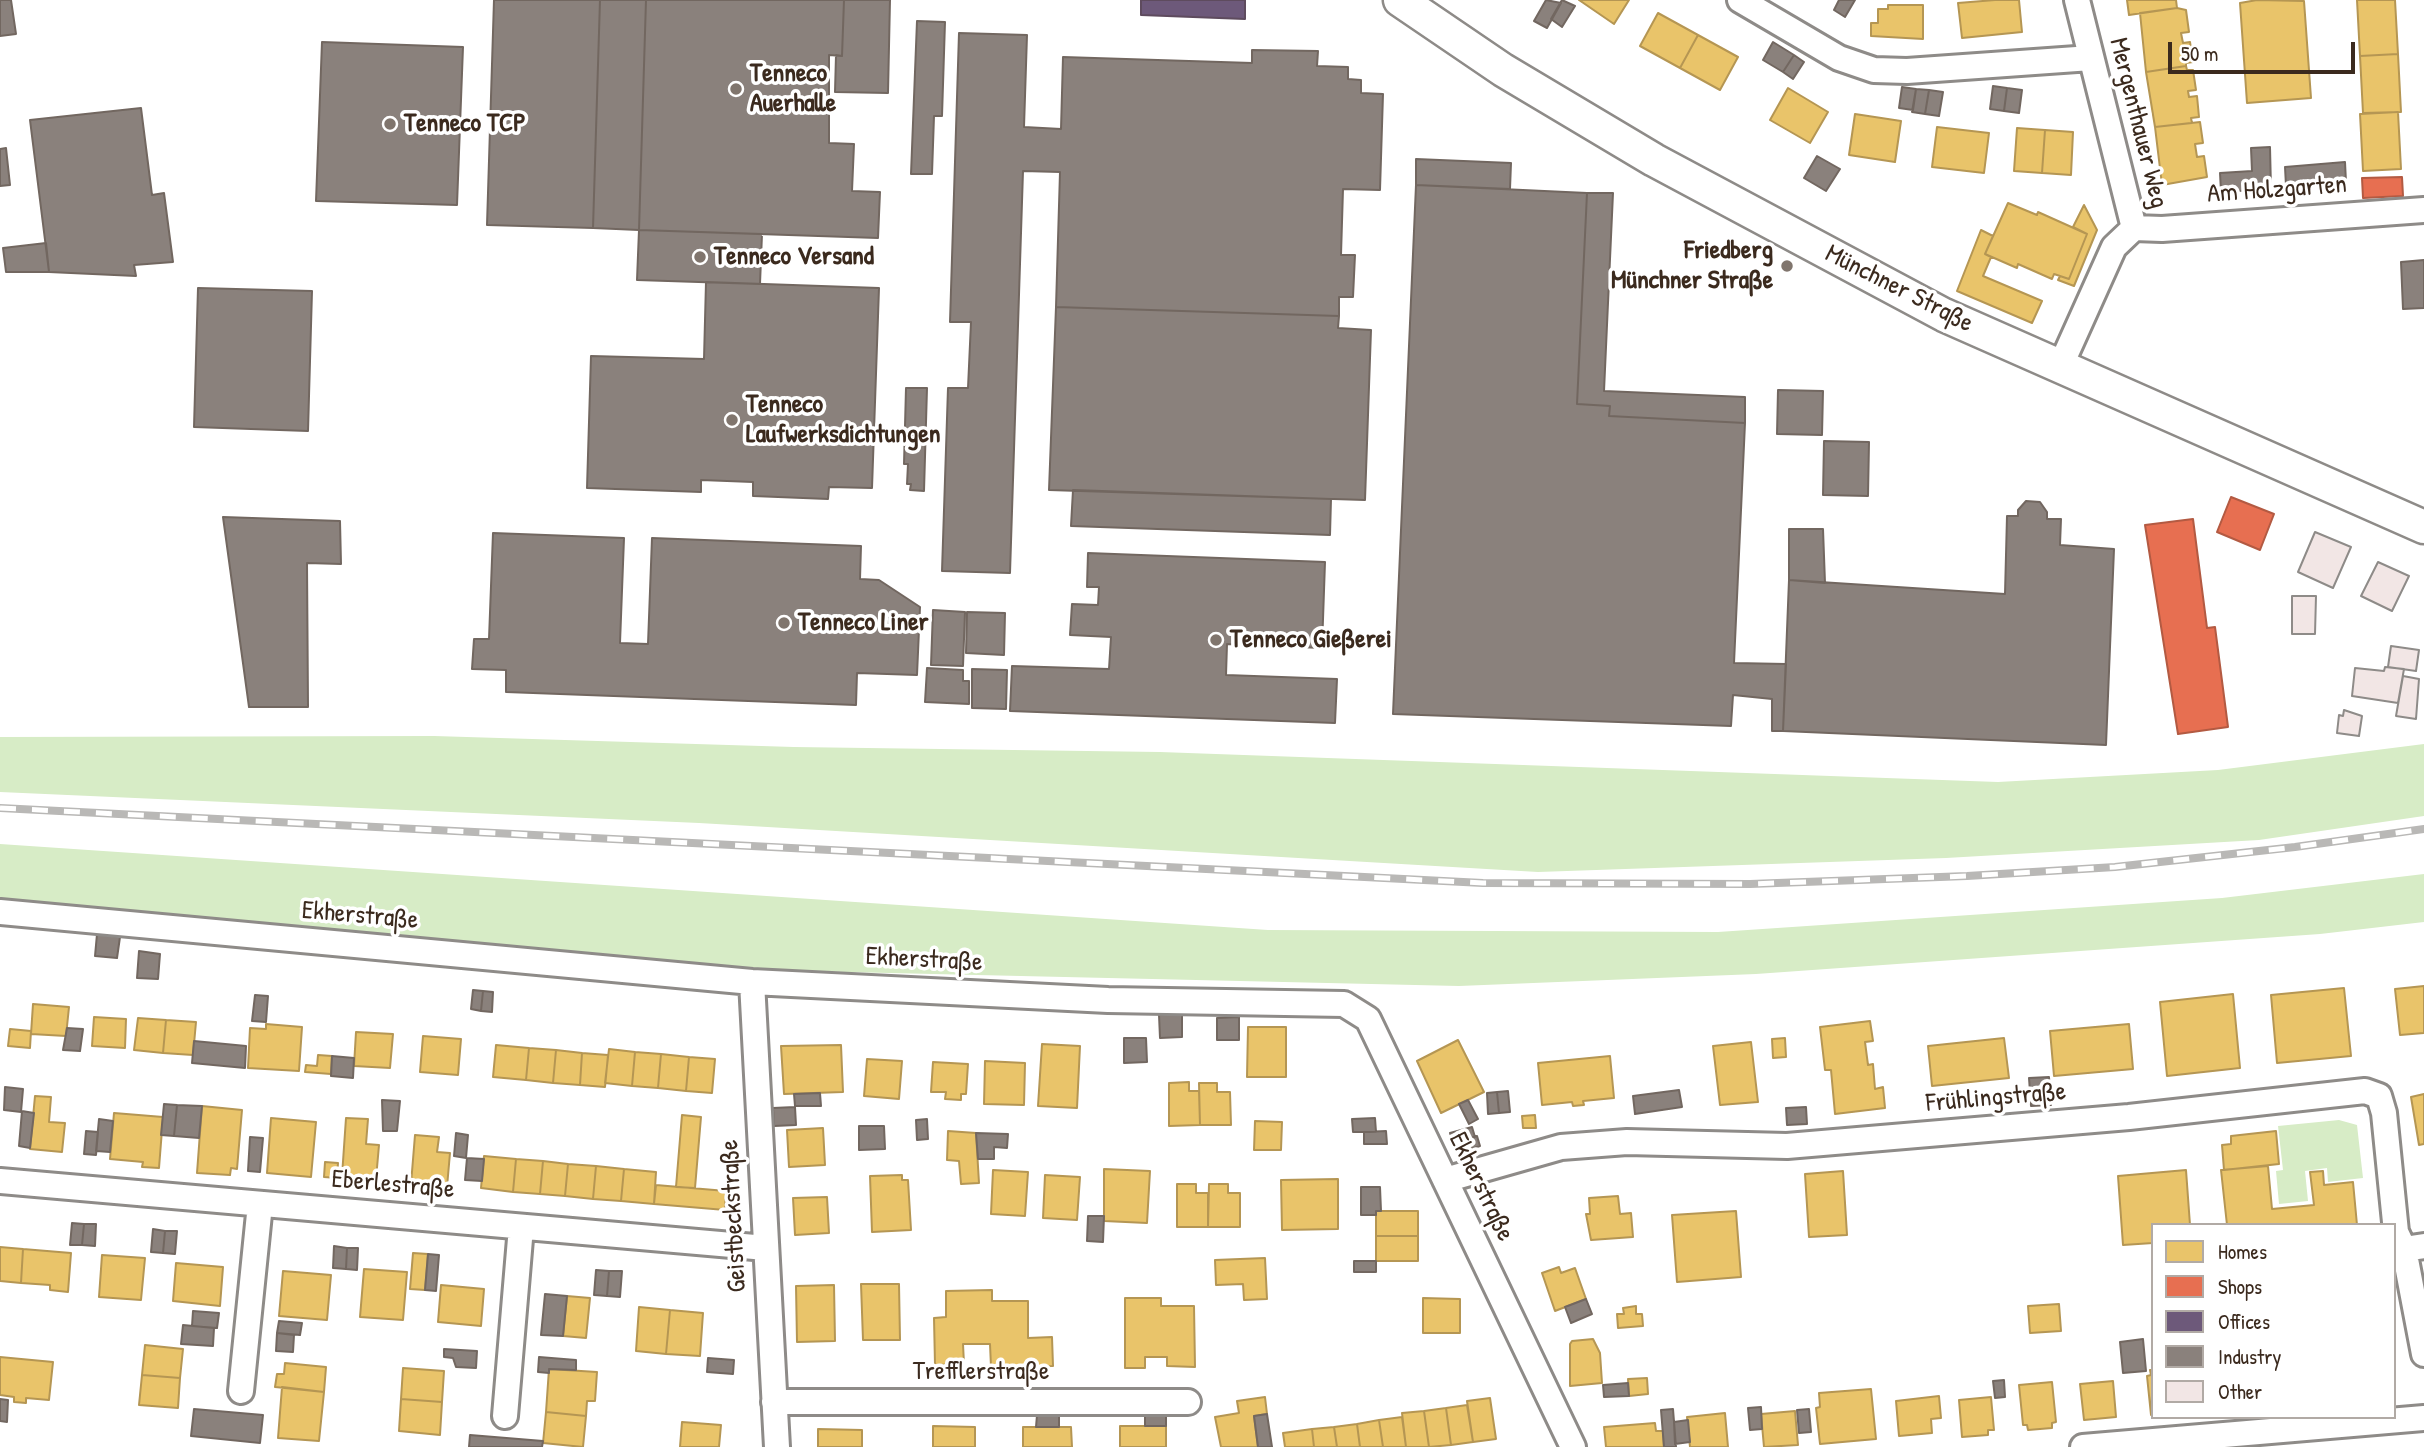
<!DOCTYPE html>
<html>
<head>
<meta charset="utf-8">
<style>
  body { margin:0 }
  #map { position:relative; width:2424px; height:1447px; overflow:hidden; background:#fff; font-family:"Patrick Hand",sans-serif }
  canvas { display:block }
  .legend { position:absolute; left:2151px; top:1223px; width:245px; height:196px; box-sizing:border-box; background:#fff; border:2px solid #b1aaa5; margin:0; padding:9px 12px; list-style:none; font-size:21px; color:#3b2a1e }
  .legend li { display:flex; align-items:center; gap:14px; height:35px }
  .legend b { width:35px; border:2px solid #b1aaa5 }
  .scale { position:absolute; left:2168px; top:42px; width:187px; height:32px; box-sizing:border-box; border:4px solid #3b2a1e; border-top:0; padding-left:9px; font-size:21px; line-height:24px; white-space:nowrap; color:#3b2a1e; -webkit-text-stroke:5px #fff; paint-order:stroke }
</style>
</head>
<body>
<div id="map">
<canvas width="2424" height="1447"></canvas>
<ul class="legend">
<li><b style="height:19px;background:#e9c46a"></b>Homes</li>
<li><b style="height:19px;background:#e76f51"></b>Shops</li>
<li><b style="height:19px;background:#6d597a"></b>Offices</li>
<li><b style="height:19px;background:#8a817c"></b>Industry</li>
<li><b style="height:19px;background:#f2e6e5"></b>Other</li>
</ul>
<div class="scale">50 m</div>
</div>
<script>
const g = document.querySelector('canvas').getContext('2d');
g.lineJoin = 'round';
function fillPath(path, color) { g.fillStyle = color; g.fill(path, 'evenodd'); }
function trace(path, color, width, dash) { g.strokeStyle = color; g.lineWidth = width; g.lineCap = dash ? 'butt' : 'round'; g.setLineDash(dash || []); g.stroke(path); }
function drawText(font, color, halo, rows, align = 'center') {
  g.font = font + ' "Patrick Hand",sans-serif'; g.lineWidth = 7; g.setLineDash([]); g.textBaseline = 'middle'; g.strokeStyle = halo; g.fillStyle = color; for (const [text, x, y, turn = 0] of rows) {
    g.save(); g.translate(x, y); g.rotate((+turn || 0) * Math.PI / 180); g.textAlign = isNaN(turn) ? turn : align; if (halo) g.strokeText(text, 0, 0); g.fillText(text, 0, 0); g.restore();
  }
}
fillPath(new Path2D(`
  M434 736 794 747 1160 752 1998 782 2218 770 2424 744V816L2259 840 1946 858 1538 872 699 823 0 792V737Z
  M0 844 1268 930 1718 932 2222 898 2424 874V922L2320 934 1756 974 1459 986 714 969 0 900Z
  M2339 1120 2357 1125 2363 1178 2328 1182 2327 1168 2305 1171 2308 1201 2279 1204 2276 1171 2283 1170 2278 1126Z`), '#d7ecc6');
const homes = new Path2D(`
  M1579 0H1629L1614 24Z
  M1995 0H2019L2022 32 1962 38 1958 3Z
  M2127 0H2176L2177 8 2129 15Z
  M2257 0 2304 1 2311 98 2247 103 2240 3Z
  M2357 0H2395L2398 54 2360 56Z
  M1888 5H1923V39L1871 36V23H1878V9H1888Z
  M2177 8 2186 10 2189 32 2181 33 2183 43 2190 42 2193 62 2186 63V66L2146 72 2140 13Z
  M1658 13 1698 35 1680 68 1640 46Z
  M1698 35 1738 57 1720 90 1680 68Z
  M2398 54 2401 112 2363 113 2360 56Z
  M2186 66 2187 70H2193L2196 90 2188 91 2189 97 2197 96 2199 117 2191 118 2192 123 2155 127 2146 72Z
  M1788 88 1828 112 1810 143 1770 120Z
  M2398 112 2401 169 2363 171 2360 114Z
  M1855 114 1901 121 1895 162 1849 155Z
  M2200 122 2203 143 2195 144 2197 157 2204 156 2207 177 2162 185 2155 127Z
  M1937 127 1989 133 1984 173 1932 167Z
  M2017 128 2045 130 2042 173 2014 171Z
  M2045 130 2073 132 2071 175 2042 173Z
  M2008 203 2037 215 2038 212 2087 234 2069 279 2054 274 2052 279 2018 264 2017 268 1985 254Z
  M2084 205 2097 230 2074 286 2058 280 2060 276 2069 279 2087 234 2073 227Z
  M1981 230 1993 236 1985 254 1991 257 1983 276 2042 301 2032 323 1957 291Z
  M2424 986V1033L2400 1035 2395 989Z
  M2344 988 2351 1056 2277 1063 2271 995Z
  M2233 994 2240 1068 2167 1076 2160 1002Z
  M33 1004 69 1007 66 1036 31 1034Z
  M94 1017 126 1019 125 1048 92 1046Z
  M138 1018 166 1020 163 1053 134 1050Z
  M166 1020 196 1022 193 1055 163 1053Z
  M1870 1021 1873 1041 1865 1042 1868 1065 1873 1064 1875 1089 1883 1087 1885 1108 1835 1114 1831 1070H1825L1820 1027Z
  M266 1024 302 1027 299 1071 248 1068 250 1028 266 1029Z
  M2129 1024 2133 1069 2054 1076 2050 1031Z
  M1248 1027H1286V1077H1247Z
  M10 1029 31 1031 30 1048 8 1046Z
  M356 1032 393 1034 390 1068 354 1066Z
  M423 1036 461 1039 458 1075 420 1072Z
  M1785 1038 1786 1057 1773 1058 1772 1039Z
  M2004 1038 2009 1078 1932 1086 1928 1046Z
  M1458 1040 1484 1092 1441 1113 1417 1061Z
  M1751 1042 1758 1102 1720 1105 1713 1046Z
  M1042 1044 1080 1046 1077 1108 1038 1106Z
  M496 1045 529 1048 526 1080 493 1077Z
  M841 1045 843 1092 784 1094 781 1046Z
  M529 1048 556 1050 553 1083 526 1080Z
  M609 1049 635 1052 632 1086 605 1083Z
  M556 1050 582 1053 580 1085 553 1083Z
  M635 1052 661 1054 658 1088 632 1086Z
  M582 1053 608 1055 605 1087 580 1085Z
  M661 1054 689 1057 686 1091 658 1088Z
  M318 1055 332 1056 331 1074 305 1072 306 1065 317 1066Z
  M1610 1056 1614 1098 1583 1101 1584 1105 1573 1106 1572 1102 1542 1105 1538 1063Z
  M689 1057 715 1059 712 1093 686 1091Z
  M867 1059 902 1061 899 1099 864 1096Z
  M985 1061 1025 1063 1024 1105 984 1104Z
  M933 1062 968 1064 966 1094H961V1100L945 1099 946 1092H931Z
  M1189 1082V1091H1199L1200 1125 1169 1126V1083Z
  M1199 1083H1217V1092H1230L1231 1125H1200Z
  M2424 1094V1144L2419 1145 2411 1097Z
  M35 1096 51 1097 49 1122 65 1123 62 1152 30 1149Z
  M202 1106 242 1110 237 1169 231 1168 230 1175 197 1173Z
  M114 1113 163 1117 159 1168 142 1167 143 1162 110 1159Z
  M682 1115 701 1117 695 1188 676 1187Z
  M1535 1115 1536 1128H1523L1522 1116Z
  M271 1118 316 1122 311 1177 267 1173Z
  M346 1118 368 1119 366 1144 379 1145 376 1179 342 1176Z
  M1255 1121 1282 1122 1281 1150H1254Z
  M823 1128 825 1165 789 1167 787 1130Z
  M948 1131 976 1133 979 1183 961 1184 959 1161 947 1160Z
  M2276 1131 2279 1164 2224 1170 2222 1145 2231 1144V1136Z
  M415 1135 439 1137 437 1152 450 1153 447 1187 411 1184Z
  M484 1156 516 1159 513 1192 481 1188Z
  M516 1159 543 1161 540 1194 513 1192Z
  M543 1161 568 1164 565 1196 540 1194Z
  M325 1162 338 1163 337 1178 324 1177Z
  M568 1164 596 1166 593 1199 565 1196Z
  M596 1166 624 1169 621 1201 593 1199Z
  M2268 1166 2272 1209 2314 1205 2310 1172 2323 1171 2324 1185 2353 1182 2357 1225H2227L2221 1170Z
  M624 1169 656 1172 654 1204 621 1201Z
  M1104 1169 1150 1171 1147 1223 1104 1221Z
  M993 1170 1028 1172 1025 1216 991 1214Z
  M2186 1170 2190 1225H2153V1243L2123 1245 2118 1176Z
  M1843 1171 1847 1235 1809 1237 1805 1174Z
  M902 1175V1180H908L911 1230 872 1232 870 1176Z
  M1045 1175 1080 1177 1077 1220 1043 1218Z
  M1338 1179V1229L1282 1230 1281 1180Z
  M1177 1184H1196V1193H1208V1227H1177Z
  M1209 1184H1228V1193H1240V1227H1208Z
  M656 1185 726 1191 725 1210 654 1204Z
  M1618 1196 1620 1214 1631 1213 1633 1237 1591 1240 1586 1214H1590L1589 1198Z
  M827 1197 829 1233 795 1235 793 1198Z
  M1376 1211H1418V1236H1376Z
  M1736 1211 1741 1277 1677 1282 1672 1215Z
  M1376 1236H1418V1261H1376Z
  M0 1247 23 1249 21 1283 0 1281Z
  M23 1249 71 1253 68 1292 50 1290V1285L21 1283Z
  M413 1253 428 1254 425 1290 410 1289Z
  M102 1255 145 1258 141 1300 99 1297Z
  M1265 1258 1267 1299 1244 1300 1243 1284 1216 1285 1215 1260Z
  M176 1263 223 1267 220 1306 173 1301Z
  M1559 1267 1561 1273 1575 1268 1586 1299 1555 1311 1542 1273Z
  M364 1269 407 1272 403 1320 360 1317Z
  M283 1271 331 1275 327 1320 279 1316Z
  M861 1284H899L900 1340H863Z
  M441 1285 484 1289 481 1326 438 1322Z
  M834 1285 835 1341 797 1342 796 1286Z
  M992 1290V1301H1028V1338L1052 1337 1053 1366 991 1367 990 1344H963L964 1364 935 1365 934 1318 946 1317V1291Z
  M567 1296 590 1298 586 1338 563 1336Z
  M1125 1298H1161V1306H1194L1195 1367 1167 1366V1357H1145V1368H1125Z
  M1423 1298 1460 1299V1333H1423Z
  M2059 1304 2061 1331 2030 1333 2028 1306Z
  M1636 1306V1314H1642L1643 1326 1618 1328 1617 1314H1624L1623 1308Z
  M639 1307 670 1310 666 1354 636 1351Z
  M670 1310 703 1313 700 1356 666 1354Z
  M1593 1339 1600 1353 1602 1383 1570 1386V1344L1572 1341Z
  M145 1345 183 1349 180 1378 142 1375Z
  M0 1357 53 1362 49 1400 26 1398V1403L14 1402V1397L0 1395Z
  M285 1363 326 1367 324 1392 275 1387 277 1374H284Z
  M403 1368 444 1371 442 1402 401 1399Z
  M549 1369 597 1372 595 1401H587L586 1416 546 1412Z
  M2150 1370H2153L2151 1415 2147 1376 2151 1375Z
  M142 1375 180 1378 178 1408 139 1405Z
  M1647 1378 1648 1394 1629 1396 1628 1379Z
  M2113 1381 2116 1417 2084 1420 2080 1384Z
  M2052 1382 2056 1422 2052 1423V1428L2028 1430 2027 1425H2023L2019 1385Z
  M282 1387 324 1392 319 1441 278 1438Z
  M1871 1389 1876 1439 1820 1444 1816 1408 1820 1407 1819 1393Z
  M1939 1396 1941 1418 1931 1419 1932 1433 1899 1436 1896 1401Z
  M1265 1397 1267 1414 1254 1416 1258 1447H1221L1215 1417 1239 1413 1237 1401Z
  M1991 1397 1994 1430H1988V1435L1962 1437 1959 1400Z
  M1490 1398 1496 1439 1473 1442 1467 1401Z
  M401 1399 442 1402 440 1435 399 1431Z
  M1467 1405 1473 1442 1451 1445 1446 1408Z
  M1446 1408 1451 1445 1429 1447 1424 1411Z
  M1424 1411 1429 1447H1406L1402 1413Z
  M1795 1411 1798 1445 1764 1447 1761 1414Z
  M546 1412 586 1416 583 1447 543 1443Z
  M1725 1413 1728 1447H1690L1687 1417Z
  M1402 1417 1406 1447H1383L1379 1420Z
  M1379 1420 1383 1447H1360L1357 1424Z
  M682 1422 721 1425 719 1447H680Z
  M1655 1423 1656 1431H1663L1664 1447H1606L1604 1427Z
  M1357 1424 1360 1447H1337L1334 1427Z
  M933 1426 975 1427V1447H933Z
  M1120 1426H1166V1447H1120Z
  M1023 1427H1071L1072 1447H1023Z
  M1334 1427 1337 1447H1314L1312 1429Z
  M818 1429 862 1430V1447H818Z
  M1312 1429 1314 1447H1285L1283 1433Z`);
fillPath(homes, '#e9c46a');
trace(homes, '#b59653', 2);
const shops = new Path2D(`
  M2402 177 2403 196 2363 198 2362 178Z
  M2231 497 2274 514 2260 550 2217 532Z
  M2193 519 2207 628 2215 627 2228 727 2178 734 2145 525Z`);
fillPath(shops, '#e76f51');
trace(shops, '#b35a42', 2);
const offices = new Path2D(`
  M1141 0H1245V19L1141 15Z`);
fillPath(offices, '#6d597a');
trace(offices, '#5e4b5e', 2);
const industry = new Path2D(`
  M0 0H11L16 34 0 36Z
  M494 0H600L593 228 487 225Z
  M600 0H646L639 230 593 228Z
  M646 0H844L842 56 829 55V143L854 144 852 191 880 192 878 238 639 230Z
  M844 0H890L888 93 835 92 836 55 842 56Z
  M1546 0 1561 3 1547 28 1534 21Z
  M1562 0 1575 6 1562 27 1551 19Z
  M1839 0H1855L1845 17 1834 10Z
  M917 21 945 22 942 116H934L932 174H911Z
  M959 33 1027 35 1024 127 1061 129 1063 57 1252 63V50L1318 51 1317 66 1348 67V79L1361 80V93L1383 94 1380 190 1343 189 1341 255H1355L1353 297H1339V316L1056 307 1060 172 1023 171 1010 573 942 571 948 388H968L971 322H950Z
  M322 42 463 47 457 205 316 201Z
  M1773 42 1794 55 1783 72 1763 60Z
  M1794 55 1804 62 1793 79 1783 72Z
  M1993 86 2007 88 2004 111 1990 109Z
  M1902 87 1916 89 1913 110 1899 108Z
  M2007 88 2022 90 2019 113 2004 111Z
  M1916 89 1929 90 1925 114 1912 112Z
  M1929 90 1943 92 1939 116 1925 114Z
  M141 108 152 195 164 193 173 262 134 265 136 276 49 272 30 120Z
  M2270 147 2271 189 2221 192 2220 173 2252 171 2251 148Z
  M6 148 10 185 0 186V149Z
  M1817 156 1840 169 1826 191 1804 178Z
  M1416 159 1511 163 1510 189 1416 185Z
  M2345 162 2346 182 2286 186 2285 167Z
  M1416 185 1587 193 1577 404 1610 406 1609 416 1745 423 1734 663 1786 664 1783 731H1772V699L1733 695 1731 726 1393 714Z
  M1587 193H1613L1604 391 1745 397V423L1609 416 1610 406 1577 404Z
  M639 230 762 234 760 284 637 280Z
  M46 243 49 272H6L3 248Z
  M2424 260V308L2403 309 2401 262Z
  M706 282 879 288 872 488 829 487 828 499 753 496V482L701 480V492L587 488 591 356 704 359Z
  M198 288 312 291 308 431 194 427Z
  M1056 307 1339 316 1338 328 1371 330 1365 500 1049 490Z
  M906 388H927L924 491 910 490 911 484H907L908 464H904Z
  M1778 390 1823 391 1822 435 1777 434Z
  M1824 441 1869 442 1868 496 1823 495Z
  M1073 490 1331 499 1330 535 1071 526Z
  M2026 501 2040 502 2047 512V519H2061L2060 545 2114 549 2106 745 1783 731 1789 580 2005 594 2007 516H2018V510Z
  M223 517 340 521 341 564 307 563 308 707H249Z
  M1789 529H1823L1825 583 1789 580Z
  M493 533 624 538 620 643 648 644 652 538 861 546 860 579 879 580 920 607 917 675 857 673 856 705 506 692V670L472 669 474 639H489Z
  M1088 553 1325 562 1322 648 1227 644 1226 675 1337 679 1335 723 1010 711 1012 666 1109 669 1111 637 1070 635 1072 604 1098 605 1099 587H1087Z
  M933 610 965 612 963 666 931 665Z
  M967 612 1005 613 1004 655 966 653Z
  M927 668 963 670V681H969V704L925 702Z
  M972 669 1007 670 1006 709 972 708Z
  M97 934 120 937 117 958 95 956Z
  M139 951 160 954 158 979 137 978Z
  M473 990 483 991 481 1011 471 1009Z
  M483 991 493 992 492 1012 481 1011Z
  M255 995 268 996 266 1022 252 1021Z
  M1159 1015H1182V1037L1160 1038Z
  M1239 1017V1040H1217V1018Z
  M67 1028 83 1029 80 1051 63 1050Z
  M1124 1038H1146L1147 1062 1124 1063Z
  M194 1041 246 1046 245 1068 192 1063Z
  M332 1056 354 1058 353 1078 331 1076Z
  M2049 1077 2051 1105 2031 1106 2029 1078Z
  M5 1087 23 1089 21 1112 4 1110Z
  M1679 1090 1682 1107 1635 1114 1633 1096Z
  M1508 1091 1510 1112 1499 1113 1497 1092Z
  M1497 1092 1499 1113 1488 1114 1487 1093Z
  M820 1093 821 1106H795L794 1094Z
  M382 1100 400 1101 397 1131H383Z
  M1468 1100 1478 1119 1469 1124 1459 1104Z
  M164 1104 177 1105 174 1136 161 1135Z
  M177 1105 202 1106 199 1138 174 1136Z
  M795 1107 796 1125 774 1126 773 1108Z
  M1806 1107 1807 1124 1787 1125 1786 1108Z
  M22 1111 34 1113 30 1148 19 1146Z
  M1375 1118 1376 1132H1353L1352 1119Z
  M99 1119 113 1121 110 1152 96 1151Z
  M927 1119 928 1139 917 1140 916 1120Z
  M859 1126H884L885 1149 859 1150Z
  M1472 1127 1475 1137 1453 1143 1450 1133Z
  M86 1131 98 1132 96 1155 84 1154Z
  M1386 1131 1387 1144H1364V1132Z
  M456 1133 468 1135 466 1158 454 1156Z
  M976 1133 1008 1134 1007 1148 994 1147V1159H978Z
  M1477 1136 1480 1146 1458 1153 1455 1143Z
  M250 1137 263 1138 260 1172 248 1171Z
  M467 1158 484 1159 482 1181 465 1180Z
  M1361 1187H1380L1381 1211H1376V1215H1361Z
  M1088 1216H1104L1103 1242 1087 1241Z
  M72 1223 84 1224 82 1245H70Z
  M84 1224H96L95 1246 82 1245Z
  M153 1229 165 1231 163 1253 151 1252Z
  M165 1231H177L175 1254 163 1253Z
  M334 1246 347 1248 346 1269 333 1268Z
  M347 1248H358L357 1270 346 1269Z
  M428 1254 439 1255 436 1291 425 1290Z
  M1354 1261H1376V1272H1354Z
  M596 1270 609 1271 607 1296 594 1295Z
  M609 1271H622L620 1297 607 1296Z
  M545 1294 567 1296 563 1336 541 1335Z
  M1586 1299 1592 1314 1571 1323 1565 1307Z
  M193 1311 219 1313 217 1328 192 1326Z
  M279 1321 302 1323 300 1335 277 1333Z
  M183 1325 214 1328 213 1346 181 1344Z
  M277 1333 294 1335 293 1352 276 1351Z
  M2143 1339 2146 1371 2123 1373 2120 1342Z
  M444 1349 477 1351 476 1368 456 1367 453 1358 444 1357Z
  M539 1357 576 1360V1370L549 1369V1373L538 1372Z
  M708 1358 734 1360 733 1374 707 1372Z
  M2004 1380 2005 1397 1995 1398 1993 1381Z
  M1628 1383 1629 1396 1604 1397 1603 1385Z
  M0 1399 8 1400 7 1422 0 1421Z
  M1761 1407 1762 1429 1750 1430 1748 1408Z
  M194 1409 263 1415 260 1443 191 1436Z
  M1673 1409 1676 1447H1664L1661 1410Z
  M1809 1409 1811 1432 1799 1433 1797 1410Z
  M1145 1414H1166V1426H1145Z
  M1267 1414 1272 1447H1258L1254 1416Z
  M1037 1415H1059V1427H1036Z
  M1688 1420 1690 1442 1675 1444 1674 1422Z
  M470 1435 543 1441 542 1447H469Z`);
fillPath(industry, '#8a817c');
trace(industry, '#726760', 2);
const building = new Path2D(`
  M2315 532 2351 547 2333 588 2298 572Z
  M2378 562 2409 576 2392 611 2361 596Z
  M2292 596H2316L2315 634H2292Z
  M2391 646 2419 650 2416 671 2388 667Z
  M2385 667 2404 669 2398 703 2352 696 2355 668 2384 671Z
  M2403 676 2419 679 2416 719 2396 716Z
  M2344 710 2362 716 2359 736 2337 733 2339 715 2343 716Z`);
fillPath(building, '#f2e6e5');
trace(building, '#8e8b88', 2);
const minor = new Path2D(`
  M1740 0 1839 58 1874 70 1907 71 2091 58
  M2077 0 2134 228
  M2134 228 2162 229 2424 210
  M2060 367 2114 247 2134 228
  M0 912 752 982 1108 1000 1344 1004 1368 1019 1573 1447
  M752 982 777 1447
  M1445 1180 1561 1147 1627 1142 1787 1146 2129 1117 2365 1091 2379 1096 2384 1113 2396 1232 2404 1249 2424 1246
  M0 1181 766 1248
  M2404 1249 2424 1354
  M241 1391 260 1204
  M774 1402H1188
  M505 1416 521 1227
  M2083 1447 2424 1418`);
const major = new Path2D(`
  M1400 0 1503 70 1654 160 1944 315 2424 527`);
trace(minor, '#8e8b88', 30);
trace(major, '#8e8b88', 37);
trace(minor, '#fff', 24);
trace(major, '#fff', 32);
const rail = new Path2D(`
  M0 808 1483 883 1750 884 1967 876 2115 867 2295 847 2424 829`);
trace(rail, '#b9b8b6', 8);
trace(rail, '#fff', 5, [16]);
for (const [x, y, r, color] of [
  [736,89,7,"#80756d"],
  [390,124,7,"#80756d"],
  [700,257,7,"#80756d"],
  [1787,266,7,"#80756d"],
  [732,420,7,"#80756d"],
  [784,623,7,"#80756d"],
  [1216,640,7,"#80756d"]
]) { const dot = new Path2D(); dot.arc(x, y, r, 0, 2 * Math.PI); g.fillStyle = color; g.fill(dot); trace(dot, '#fff', 2.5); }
drawText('bold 26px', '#3b2a1e', '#fff', [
  ["Tenneco",750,74],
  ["Auerhalle",750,104],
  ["Tenneco TCP",404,124],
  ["Friedberg",1773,251,"right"],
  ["Münchner Straße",1773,281,"right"],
  ["Tenneco Versand",714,257],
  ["Tenneco",746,405],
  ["Laufwerksdichtungen",746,435],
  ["Tenneco Liner",798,623],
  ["Tenneco Gießerei",1230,640]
], 'left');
drawText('26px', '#3b2a1e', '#fff', [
  ["Mergenthauer Weg",2138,123,76],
  ["Am Holzgarten",2277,190,-4],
  ["Münchner Straße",1899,289,27],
  ["Ekherstraße",360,916,5],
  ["Ekherstraße",924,960,3],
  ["Frühlingstraße",1996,1098,-5],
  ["Eberlestraße",393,1185,5],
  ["Ekherstraße",1481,1187,64],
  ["Geistbeckstraße",734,1216,-93],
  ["Trefflerstraße",981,1372]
]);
</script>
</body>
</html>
